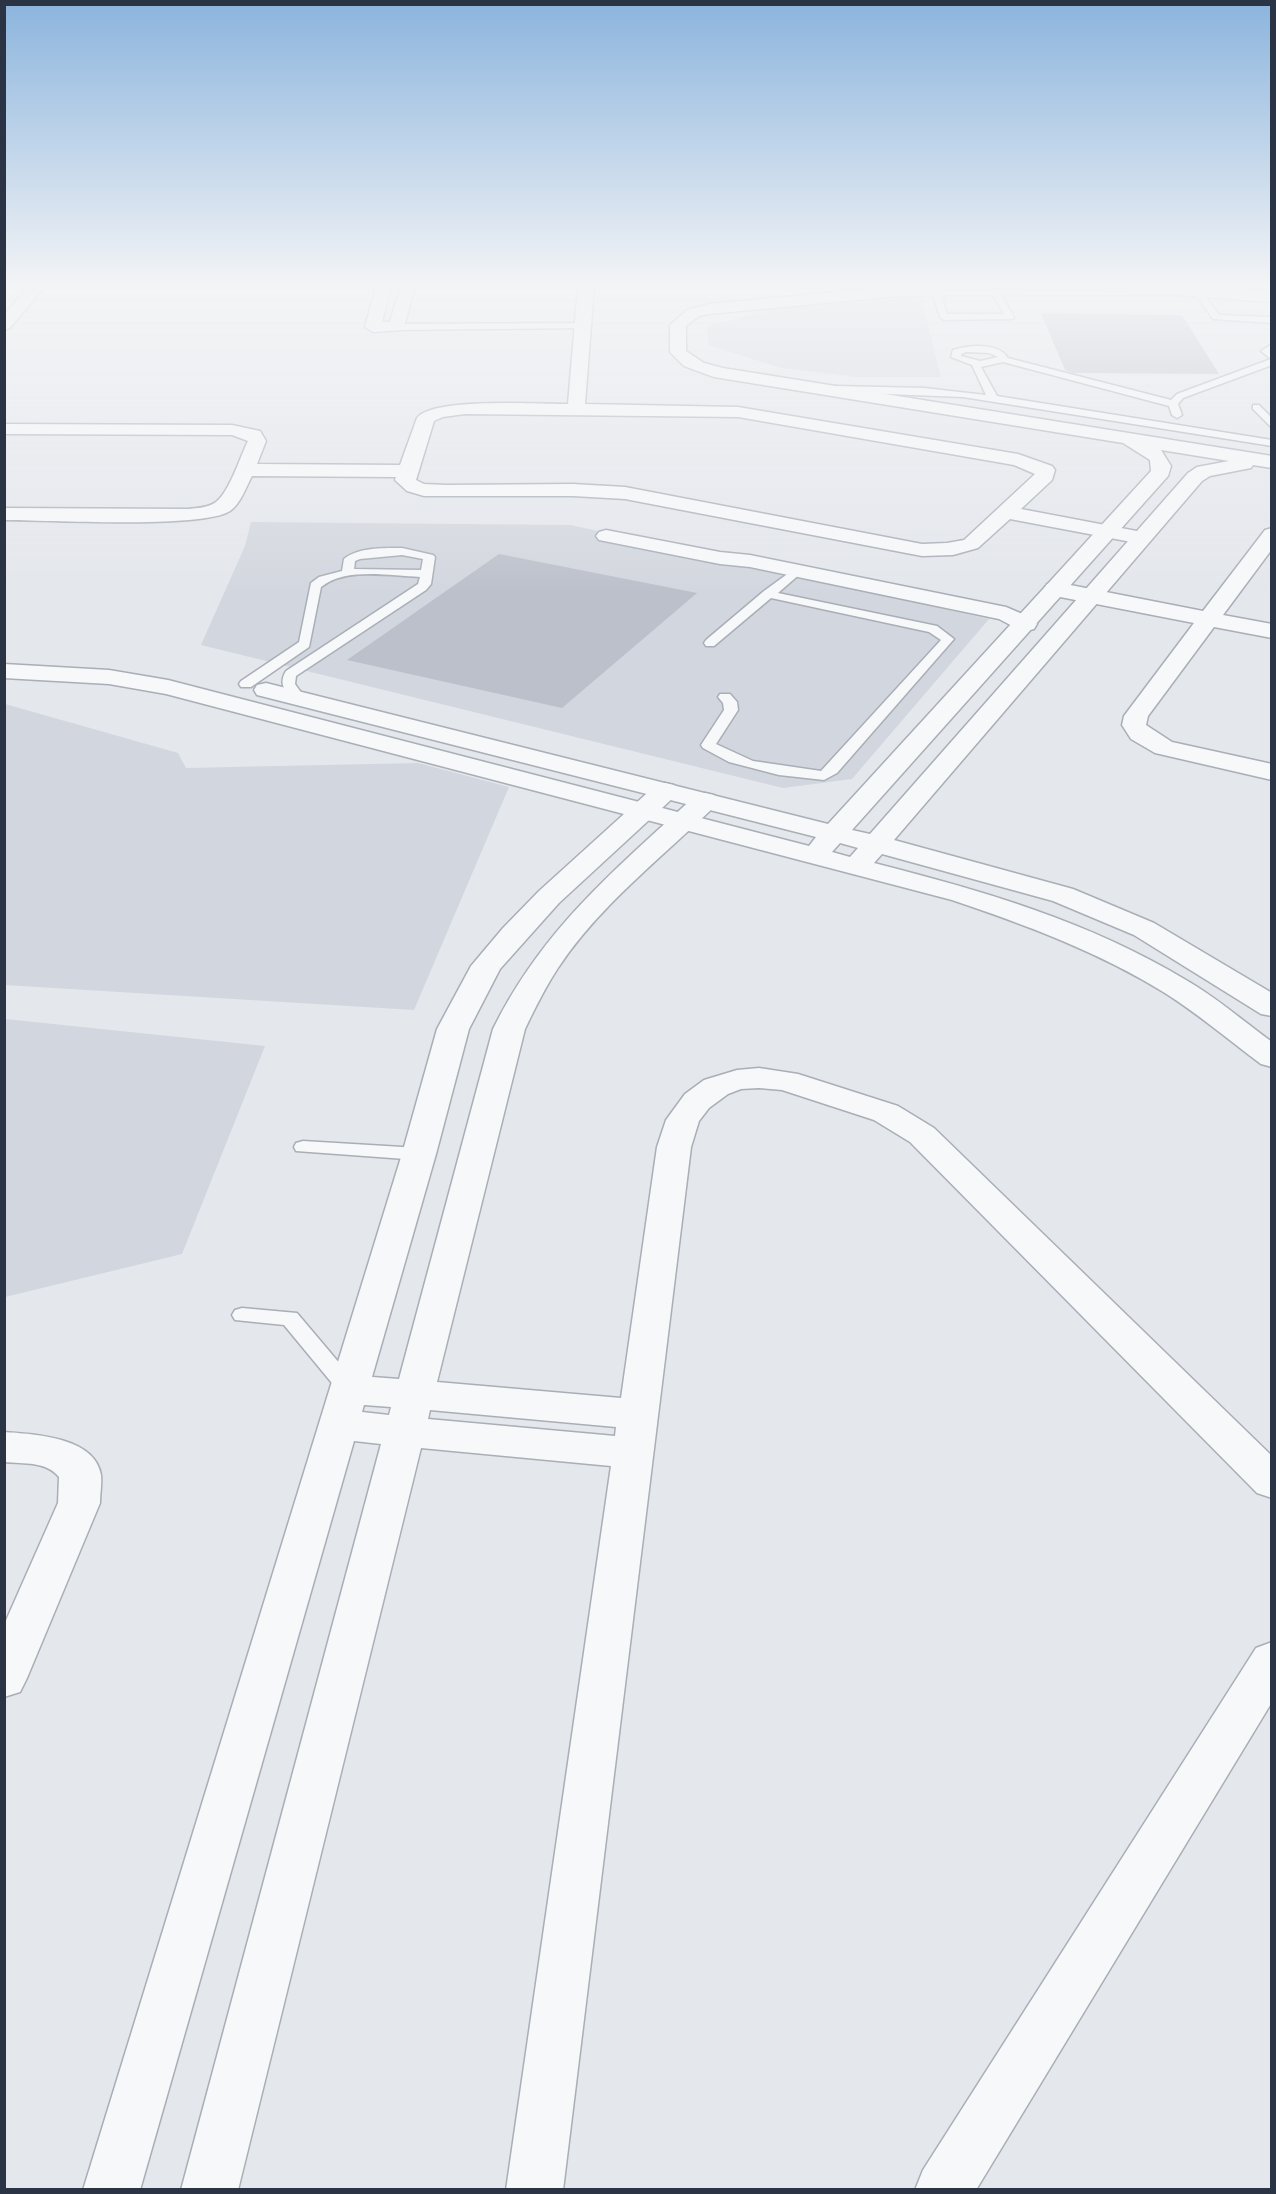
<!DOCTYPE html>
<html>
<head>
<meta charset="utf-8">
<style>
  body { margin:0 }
  #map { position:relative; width:1276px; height:2194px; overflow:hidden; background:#e4e7ec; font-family:"Roboto Condensed",sans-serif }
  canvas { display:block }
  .frame { position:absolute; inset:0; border:6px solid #2b3445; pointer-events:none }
</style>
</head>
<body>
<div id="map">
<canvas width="1276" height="2194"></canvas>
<div class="frame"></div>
</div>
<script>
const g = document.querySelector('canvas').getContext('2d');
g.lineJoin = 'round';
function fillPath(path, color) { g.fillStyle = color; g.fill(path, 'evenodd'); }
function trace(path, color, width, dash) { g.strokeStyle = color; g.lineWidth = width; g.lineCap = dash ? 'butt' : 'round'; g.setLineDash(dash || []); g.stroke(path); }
fillPath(new Path2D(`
  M921 296 941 377H857L781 368 708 345 707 326 774 309Z
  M251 522 571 525 989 619 852 779 783 788 201 645 245 546Z
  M5 704 178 753 186 768 418 763 509 787 414 1010 5 985Z
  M5 1019 265 1046 182 1254 5 1297Z`), '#d2d6de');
fillPath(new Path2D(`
  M1041 313 1182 315 1219 374 1073 373 1065 370Z
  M499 554 697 593 562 708 347 660Z`), '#bbc0ca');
const service = new Path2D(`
  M1198 289 1201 290 1219 315 1272 317V323L1213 319 1196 295H1001L1014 317 1013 319 944 320 940 317 933 295 910 296 906 293 910 290ZM941 295H993L1004 314H947Z
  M583 323 586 324V328L397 330 393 327 397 324Z
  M1272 344V365L1183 398 1178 404 1182 415 1177 418 1172 415 1169 406 1003 362 981 367 997 396 1272 440V446L963 397 836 392 831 389 836 386 924 388 986 395 972 365 951 357 953 350C969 345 998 342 1008 358L1171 400 1177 394 1271 359 1261 351ZM966 352 989 353 998 357 980 361 961 356V354Z
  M1253 405H1259L1272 418V428L1253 409Z
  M402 548 433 555 435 557 431 584 426 590 296 676 295 684 305 698 303 701H293C285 690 278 684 286 671L418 584 420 577C390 576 346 567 321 587L309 647 251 687H241L239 684 241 681 299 642 311 583 319 577 342 571 344 559C358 547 385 548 402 548ZM402 555 423 559 421 570 354 569 355 561 360 559Z
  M797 567 801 569V573L778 593 937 626 954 639 837 773 824 780 779 775 729 762 703 748 701 745 724 710 723 703 718 697 720 694H730L737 702 738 710 716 744 753 761 821 771 941 640 929 632 771 598 714 646H706L704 643 706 640 764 591Z
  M303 1141 419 1148 426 1150 428 1154 426 1158 419 1160 296 1151 294 1147 296 1143Z
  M242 1308 297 1313 357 1384 360 1389 357 1394 349 1397 341 1394 284 1325 235 1320 232 1315 235 1310Z`);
const minor = new Path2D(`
  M28 287H44L10 328 4 330V315Z
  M376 287H391L382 322H390L400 287H415L403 330 373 332 365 327Z
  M578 287H594L585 404 738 407 1018 454 1052 466 1055 470 1052 480 1021 509 1142 532 1149 534 1152 538 1149 542 1142 544 1010 519 978 548 953 555 922 556 625 499 573 496H424L407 491 395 480 396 477 252 476C246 487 241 503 230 511 203 529 45 520 4 520V508L188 509C197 508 208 508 216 502 230 491 240 457 248 441L232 435 4 434V424L232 425 260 431 266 441 257 464 400 465 417 418C432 397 540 404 568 404ZM465 414 738 417 1014 465 1035 474 964 540 947 543 922 544 625 487 573 484 447 485 424 484 416 480 434 421 443 417Z
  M1272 528V549L1223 615 1272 624V638L1214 627 1148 716 1146 725 1172 742 1272 764V780L1155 753 1131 739 1122 725 1124 716 1194 623 1055 596 1047 594 1044 589 1047 584 1055 582 1203 611 1265 530Z
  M606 530 720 552 750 555 1006 607 1034 619 1037 624 1034 629 1026 631 1018 629 999 619 750 567 720 564 599 540 596 536 599 532Z
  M665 783 674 785 678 791 674 797 559 903 500 969 469 1029 436 1154 372 1377 399 1379 493 1029C543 928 615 870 696 795L705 793 714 795 718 801 714 807C661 858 599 906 558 968 545 988 535 1008 525 1029L437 1382 621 1398 657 1147 666 1120 685 1094 704 1080 737 1070 759 1068 798 1074 898 1106 934 1128 1272 1456V1498L1257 1493 910 1142 874 1120 782 1090 759 1088 741 1089 728 1094 709 1108 699 1121 691 1147 563 2190H506L611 1466 421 1448 238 2190H181L381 1444 354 1441 140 2190H83L402 1154 437 1029 471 966 503 928 539 891 656 785ZM364 1405 391 1407 389 1415 362 1412ZM430 1410 616 1427 615 1436 428 1419Z
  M4 1432C34 1434 95 1437 101 1475 102 1484 100 1494 100 1503L27 1678 20 1692 4 1697V1625L58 1503 59 1477C46 1461 24 1464 4 1462Z
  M1272 1642V1702L976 2190H915L923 2170 1256 1648Z`);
const tertiary = new Path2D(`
  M889 287H949L942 292 709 314 699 316 686 326V351L704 363 723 368 1272 456V468L1253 465 1251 468 1210 476 1202 481 894 840 1073 889 1154 923 1272 993V1016L1261 1014 1134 935 1053 901 882 854 874 863C984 891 1088 921 1186 980 1216 997 1243 1021 1272 1042V1067L1261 1064C1229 1040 1198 1014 1165 993 1099 952 1026 925 952 900L166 694 109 684 4 678V664L109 670 168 680 809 846 816 837 257 695 254 690 257 685 266 683 828 824 1151 471 1150 460 1123 443 714 377 684 366 670 352V325L687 310 709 304ZM1161 450 1229 461 1197 467 1188 473 870 834 852 830 1168 476 1171 466ZM840 843 858 848 850 857 832 852Z
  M1131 287H1205L1272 292V302L1138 292Z`);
trace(service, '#a9aeb7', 3);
trace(minor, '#a9aeb7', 3);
trace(tertiary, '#a9aeb7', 3);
fillPath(service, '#f7f8fa');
fillPath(minor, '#f7f8fa');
fillPath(tertiary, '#f7f8fa');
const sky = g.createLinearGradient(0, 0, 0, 595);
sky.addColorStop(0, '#8bb4dd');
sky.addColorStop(0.48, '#f3f4f6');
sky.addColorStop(1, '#f3f4f600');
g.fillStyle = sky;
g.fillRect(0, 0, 1276, 595);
</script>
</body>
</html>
